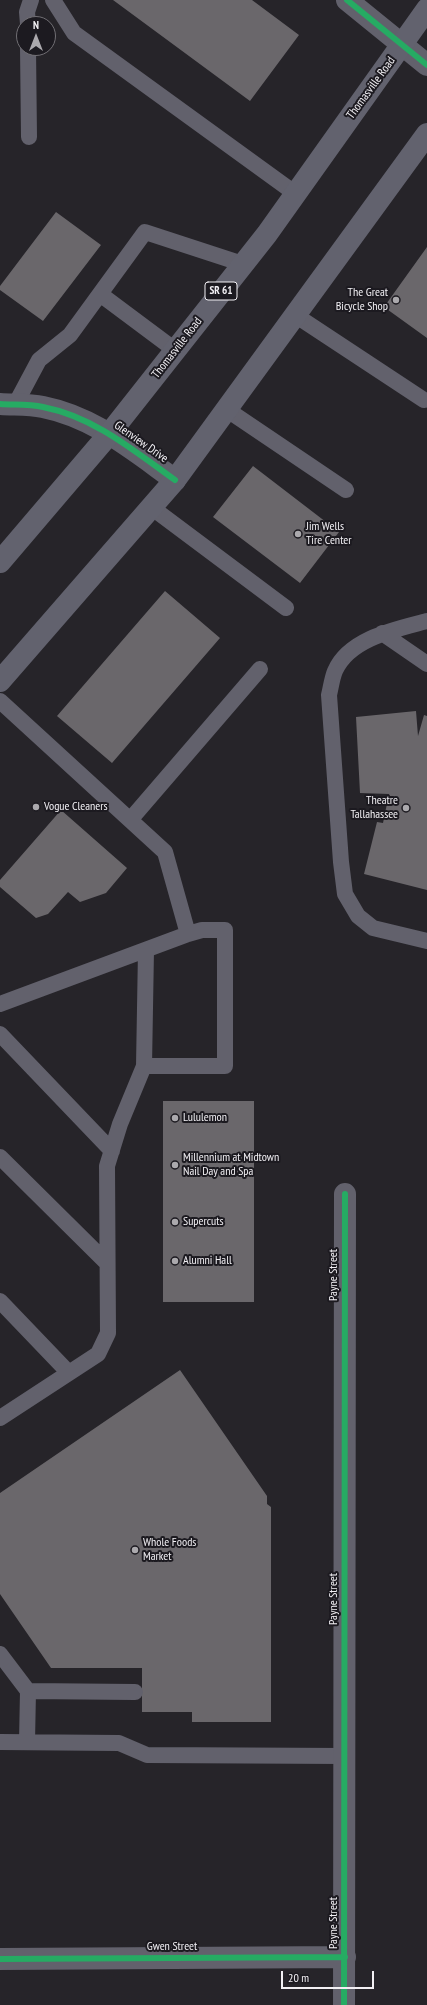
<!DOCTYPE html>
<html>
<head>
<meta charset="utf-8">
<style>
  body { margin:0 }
  #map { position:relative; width:427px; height:2005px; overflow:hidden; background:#262429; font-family:"PT Sans Narrow",sans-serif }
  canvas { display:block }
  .north { position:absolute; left:16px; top:16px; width:40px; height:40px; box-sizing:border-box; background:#1c1a20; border:1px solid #727075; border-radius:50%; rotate:0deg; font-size:11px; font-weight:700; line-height:16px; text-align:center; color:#f2f0f4 }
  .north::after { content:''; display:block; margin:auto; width:14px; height:18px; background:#aba9ad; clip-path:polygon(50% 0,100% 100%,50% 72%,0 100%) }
  .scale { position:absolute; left:281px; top:1971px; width:93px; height:18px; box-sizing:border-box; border:2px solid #f2f0f4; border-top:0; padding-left:5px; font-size:12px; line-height:14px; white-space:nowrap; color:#f2f0f4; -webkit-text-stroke:3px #1c1a20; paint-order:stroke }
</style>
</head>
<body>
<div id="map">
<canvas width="427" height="2005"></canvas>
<div class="north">N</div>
<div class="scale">20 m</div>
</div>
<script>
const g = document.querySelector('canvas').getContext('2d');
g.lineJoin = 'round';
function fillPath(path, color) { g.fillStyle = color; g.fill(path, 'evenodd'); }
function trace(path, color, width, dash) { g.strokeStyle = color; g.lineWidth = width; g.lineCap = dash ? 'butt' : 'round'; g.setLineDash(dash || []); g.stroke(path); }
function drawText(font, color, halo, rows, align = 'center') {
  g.font = font + ' "PT Sans Narrow",sans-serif'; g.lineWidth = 4; g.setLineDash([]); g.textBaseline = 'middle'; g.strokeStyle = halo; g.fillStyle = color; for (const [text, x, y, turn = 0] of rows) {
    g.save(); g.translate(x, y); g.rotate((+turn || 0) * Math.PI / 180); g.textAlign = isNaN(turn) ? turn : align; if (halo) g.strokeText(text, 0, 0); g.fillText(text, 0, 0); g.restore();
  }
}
fillPath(new Path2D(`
  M113 0H252L299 35 250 101Z
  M56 212 101 245 43 321 0 290V286Z
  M427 247V338L384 307Z
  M253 466 339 532 300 583 213 517Z
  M165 591 220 638 112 763 57 716Z
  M416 711 418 736 424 715 427 716V890L364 874 377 822 383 823 389 794 360 793 356 717Z
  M61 810 127 868 106 893 80 902 68 892 48 914 36 918 0 887V880Z
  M163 1101H254V1302H163Z
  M180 1370 267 1496V1504L271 1507V1722H192V1712H142V1668H51L0 1594V1493Z`), '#6a676b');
trace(new Path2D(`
  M53 0 74 33 296 194
  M28 24 27 12 31 0
  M28 48 29 137
  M100 294 175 350
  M295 315 424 400
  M15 405 39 360 70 335 145 232 243 264
  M226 409 346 490
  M151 507 286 608
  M427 621C397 629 349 638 335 671 332 678 331 687 329 695L341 862 345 894 358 916 373 928 427 941
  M382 633 427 664
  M0 701 165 852 188 934
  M130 820 260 669
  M0 1004 188 934 202 930H225V1066H144
  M0 1034 112 1151
  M0 1157 107 1263
  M0 1301 69 1373
  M0 1418 98 1354 108 1333 107 1166 120 1124 144 1066 146 950
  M0 1654 28 1691 27 1742
  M28 1691 135 1692
  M0 1742 119 1743 147 1755 345 1756`), '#62616c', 16);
trace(new Path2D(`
  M347 0 427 65
  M0 404C14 405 29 404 43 407 94 417 133 450 175 480
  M0 1959 345 1957
  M344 2005 345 1194`), '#62616c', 22);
trace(new Path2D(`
  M0 562 110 433 267 234 427 9
  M0 681 175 480 427 134`), '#62626e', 22);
trace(new Path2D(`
  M347 0 427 65
  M0 404C14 405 29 404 43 407 94 417 133 450 175 480
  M0 1959 345 1957
  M344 2005 345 1194`), '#26ab63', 6);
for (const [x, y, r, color] of [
  [396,300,4,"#aba9ad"],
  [298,534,4,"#aba9ad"],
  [36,807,4,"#aba9ad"],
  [406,808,4,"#aba9ad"],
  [175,1118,4,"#aba9ad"],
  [175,1165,4,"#aba9ad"],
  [175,1222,4,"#aba9ad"],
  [175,1261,4,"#aba9ad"],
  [135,1550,4,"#aba9ad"]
]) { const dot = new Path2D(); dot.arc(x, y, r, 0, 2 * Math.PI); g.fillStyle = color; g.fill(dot); trace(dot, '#1c1a20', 1.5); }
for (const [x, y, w] of [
  [221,291,32]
]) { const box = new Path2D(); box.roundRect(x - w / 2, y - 9, w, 18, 3); g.fillStyle = '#1c1a20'; g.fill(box); trace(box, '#f2f0f4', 1); }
drawText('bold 11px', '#f2f0f4', null, [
  ["SR 61",221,291]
]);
drawText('12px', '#f2f0f4', '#1c1a20', [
  ["Thomasville Road",371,88,-54],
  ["Thomasville Road",177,348,-52],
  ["Glenview Drive",141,442,35],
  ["Payne Street",334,1275,-90],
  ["Payne Street",334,1599,-90],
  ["Payne Street",334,1923,-90],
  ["Gwen Street",172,1947]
]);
drawText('12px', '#f2f0f4', '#1c1a20', [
  ["The Great",388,293,"right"],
  ["Bicycle Shop",388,307,"right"],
  ["Jim Wells",306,527],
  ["Tire Center",306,541],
  ["Theatre",398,801,"right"],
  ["Tallahassee",398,815,"right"],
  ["Vogue Cleaners",44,807],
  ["Lululemon",183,1118],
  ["Millennium at Midtown",183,1158],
  ["Nail Day and Spa",183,1172],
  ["Supercuts",183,1222],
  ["Alumni Hall",183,1261],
  ["Whole Foods",143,1543],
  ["Market",143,1557]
], 'left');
</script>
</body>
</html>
